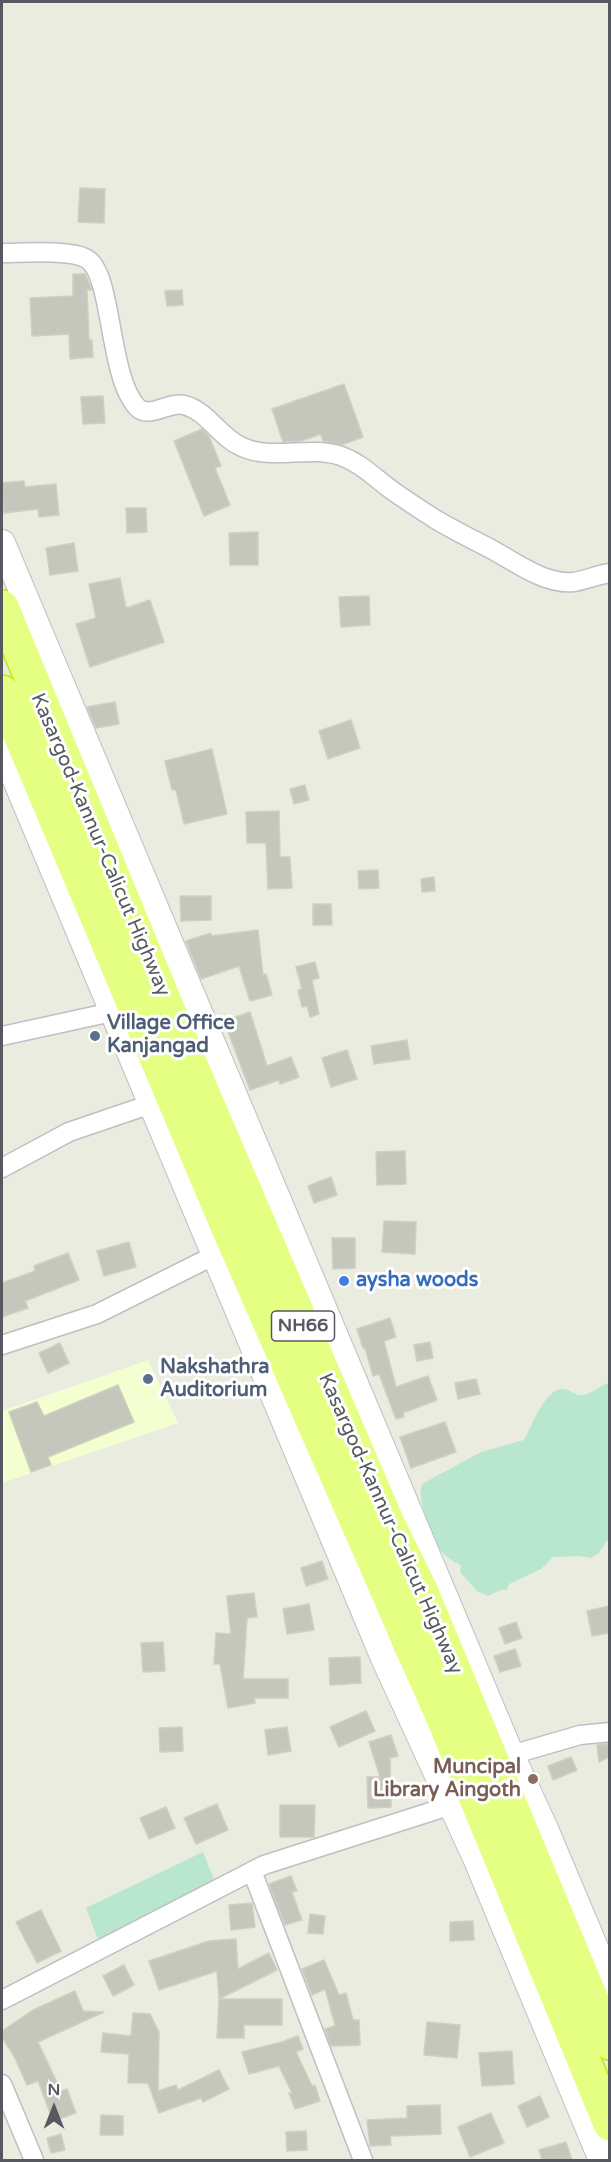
<!DOCTYPE html>
<html>
<head>
<meta charset="utf-8">
<style>
  body { margin:0 }
  #map { position:relative; width:611px; height:2162px; overflow:hidden; background:#e9ecdf; font-family:"Varela Round",sans-serif }
  canvas { display:block }
  .frame { position:absolute; inset:0; border:3px solid #585861; pointer-events:none }
  .north { position:absolute; left:24px; top:2078px; width:60px; height:60px; -webkit-text-stroke:4px #fff; paint-order:stroke; rotate:0deg; font-size:16px; font-weight:700; line-height:24px; text-align:center; color:#585861 }
  .north::after { content:''; display:block; margin:auto; width:21px; height:27px; background:#585861; clip-path:polygon(50% 0,100% 100%,50% 72%,0 100%) }
</style>
</head>
<body>
<div id="map">
<canvas width="611" height="2162"></canvas>
<div class="frame"></div>
<div class="north">N</div>
</div>
<script>
const g = document.querySelector('canvas').getContext('2d');
g.lineJoin = 'round';
function fillPath(path, color) { g.fillStyle = color; g.fill(path, 'evenodd'); }
function trace(path, color, width, dash) { g.strokeStyle = color; g.lineWidth = width; g.lineCap = dash ? 'butt' : 'round'; g.setLineDash(dash || []); g.stroke(path); }
function drawText(font, color, halo, rows, align = 'center') {
  g.font = font + ' "Varela Round",sans-serif'; g.lineWidth = 6; g.setLineDash([]); g.textBaseline = 'middle'; g.strokeStyle = halo; g.fillStyle = color; for (const [text, x, y, turn = 0] of rows) {
    g.save(); g.translate(x, y); g.rotate((+turn || 0) * Math.PI / 180); g.textAlign = isNaN(turn) ? turn : align; if (halo) g.strokeText(text, 0, 0); g.fillText(text, 0, 0); g.restore();
  }
}
fillPath(new Path2D(`
  M148 1360 178 1423 2 1483V1411Z`), '#f4ffd1');
fillPath(new Path2D(`
  M609 1383V1538L598 1554 591 1558 579 1556 553 1557 541 1569 509 1584 507 1590H501L488 1596 477 1591 460 1572 461 1565C437 1555 431 1536 424 1512 422 1502 419 1494 422 1484L481 1452 524 1440C532 1426 544 1390 562 1389 571 1389 575 1397 584 1395 594 1393 601 1385 609 1383Z
  M203 1852 215 1882 99 1942 86 1908Z`), '#b9e6ce');
const building = new Path2D(`
  M80 188 105 189 104 223 78 222Z
  M73 274H85L92 290H87L89 340H92L93 357 70 359 69 334 32 336 30 298 73 296Z
  M182 290 183 305 167 306 165 291Z
  M344 384 363 437 341 445 323 441 321 434 301 441 283 442 272 409Z
  M103 396 105 423 83 424 81 397Z
  M202 429 209 436 221 466 215 468 230 505 204 516 174 441Z
  M24 481 25 487 56 484 59 515 39 517 38 509 4 513 2 483Z
  M126 508H146L147 532 127 533Z
  M258 532V565H230L229 533Z
  M74 543 78 571 50 575 46 548Z
  M120 578 126 608 150 600 164 642 90 667 76 624 96 618 89 584Z
  M369 596 370 625 341 627 339 597Z
  M115 702 119 724 96 728 87 707Z
  M351 720 360 748 328 759 319 731Z
  M212 749 227 814 184 824 176 790H172L165 761Z
  M305 785 309 800 294 804 290 789Z
  M279 811 280 857H290L292 888 268 889 266 843H247L246 812Z
  M378 870 379 888 359 889 358 871Z
  M434 877 435 891 422 892 421 879Z
  M180 896H211V920L181 921Z
  M313 904H331L332 925H313Z
  M258 930 263 975 266 974 272 995 250 1001 239 966 201 979 186 941 211 933V936Z
  M315 962 319 978 312 980 319 1014 310 1017 307 1006 302 1007 298 990 302 989 296 967Z
  M250 1012 267 1066 291 1057 299 1077 280 1084 279 1080 250 1090 224 1021Z
  M407 1040 410 1059 374 1064 371 1046Z
  M347 1050 357 1079 331 1087 322 1058Z
  M405 1151 406 1184 377 1185 376 1152Z
  M331 1177 337 1195 314 1203 308 1186Z
  M384 1221 416 1222 415 1254 382 1252Z
  M332 1238H355V1268L333 1269Z
  M129 1242 136 1267 104 1276 97 1251Z
  M68 1253 79 1280 25 1301 28 1308 2 1317V1283L35 1271 34 1266Z
  M390 1318 396 1337 384 1341 396 1387 428 1376 437 1400 403 1413 404 1417 396 1419 379 1374 373 1376 365 1348H363L357 1329Z
  M430 1342 433 1358 417 1361 414 1345Z
  M60 1343 69 1363 48 1373 39 1353Z
  M476 1379 480 1394 458 1399 455 1383Z
  M118 1385 134 1422 48 1457 51 1465 31 1472 9 1412 37 1402 44 1416Z
  M445 1422 456 1452 411 1468 400 1437Z
  M322 1561 328 1579 306 1586 301 1568Z
  M254 1593 257 1617 247 1618 243 1679H288V1698H254L255 1703 228 1708 220 1664H214L216 1633 231 1634 227 1596Z
  M309 1604 314 1630 287 1634 283 1609Z
  M609 1606V1633L592 1636 587 1611Z
  M516 1622 522 1638 505 1644 499 1628Z
  M163 1642 165 1671 143 1672 141 1643Z
  M515 1649 521 1666 500 1672 494 1656Z
  M360 1657 361 1683 330 1685 329 1658Z
  M366 1711 375 1731 339 1747 330 1727Z
  M182 1727 183 1751 160 1752 159 1728Z
  M287 1727 291 1751 268 1755 265 1730Z
  M391 1735 398 1756 390 1758 391 1807 368 1808 367 1777H380L369 1742Z
  M609 1743V1757L599 1762 597 1745Z
  M571 1757 577 1770 553 1780 548 1766Z
  M217 1804 228 1830 196 1844 184 1818Z
  M280 1805H315L314 1837H280Z
  M166 1807 175 1828 149 1839 140 1818Z
  M291 1876 297 1891 292 1892 302 1920 285 1925 269 1884Z
  M252 1903 255 1927 231 1930 229 1905Z
  M41 1910 61 1951 37 1963 16 1922Z
  M310 1914 325 1916 323 1934 308 1933Z
  M473 1921 474 1940 450 1941V1922Z
  M236 1939 238 1969 269 1953 277 1970 219 1999 217 1971 159 1990 149 1961 209 1941Z
  M324 1960 339 1995 346 1993 353 2020H359L360 2045 331 2046 325 2029 337 2025H335L325 1989 312 1995 302 1969Z
  M124 1965 134 1985 113 1996 103 1976Z
  M75 1991 83 2011 104 2012 38 2042 61 2091 67 2089 76 2113 53 2121 38 2081 27 2085 15 2058 2 2037V2031L33 2010Z
  M219 1999H282V2025H244V2038H217Z
  M133 2013 150 2014 159 2032 158 2091 176 2085 178 2090 219 2070 229 2089 203 2102 201 2098 159 2113 148 2083H128L129 2054 101 2052 103 2033 131 2036Z
  M427 2022 460 2025 457 2058 424 2055Z
  M298 2036 303 2049 296 2052 312 2086 315 2085 320 2101 295 2109 289 2093H292L279 2066 249 2074 242 2052 282 2042Z
  M512 2051 514 2084 482 2086 479 2053Z
  M540 2096 549 2117 527 2127 518 2106Z
  M440 2105 441 2134 390 2136 391 2145 370 2146 367 2120 407 2118V2106Z
  M491 2113 504 2143 470 2157 458 2127Z
  M101 2115 123 2116V2135H100Z
  M306 2131 307 2150 287 2151 286 2132Z
  M61 2134 65 2150 51 2153 47 2138Z
  M566 2142 572 2160H542L539 2150Z`);
fillPath(building, '#c5c7bc');
trace(building, '#ced1bd', 1.5);
const street = new Path2D(`
  M2 253C21 253 70 249 87 259 113 274 108 376 137 407 149 420 169 401 184 405 208 411 220 438 242 447 273 461 310 445 341 456 361 463 376 479 393 491 407 501 421 510 435 519 453 530 472 539 491 549 515 562 545 585 574 582 586 580 597 575 610 573
  M2 1036 112 1012
  M2 1168 69 1132 151 1104
  M2 1345 97 1314 215 1255
  M511 1755 580 1735 610 1732
  M252 1871 363 2160
  M2 2000 264 1865 452 1805
  M2 2084 34 2160`);
const secondary = new Path2D(`
  M2 543 511 1755 545 1829 610 1983
  M2 747 384 1658 476 1858 602 2160`);
const highway = new Path2D(`
  M2 607 200 1086 388 1523 421 1590 610 2043
  M2 692 227 1226 442 1716 610 2124`);
trace(street, '#bfbec7', 21);
trace(secondary, '#c0bfc8', 28);
trace(highway, '#c7eb00', 36);
trace(street, '#fff', 18);
trace(secondary, '#fff', 26);
trace(highway, '#e5ff83', 33);
for (const [x, y, r, color] of [
  [95,1036,6,"#5c6f8a"],
  [344,1281,6,"#3f7fe0"],
  [148,1379,6,"#5c6f8a"],
  [533,1779,6,"#8d6e63"]
]) { const dot = new Path2D(); dot.arc(x, y, r, 0, 2 * Math.PI); g.fillStyle = color; g.fill(dot); trace(dot, '#fff', 2); }
for (const [x, y, w] of [
  [303,1326,63]
]) { const box = new Path2D(); box.roundRect(x - w / 2, y - 15, w, 30, 4.5); g.fillStyle = '#fff'; g.fill(box); trace(box, '#585861', 1.5); }
drawText('bold 18px', '#585861', null, [
  ["NH66",303,1326]
]);
drawText('20px', '#585861', '#fff', [
  ["Kasargod-Kannur-Calicut Highway",100,845,67],
  ["Kasargod-Kannur-Calicut Highway",390,1524,66]
]);
drawText('bold 20px', '#4e5e75', '#fff', [
  ["Village Office",107,1024],
  ["Kanjangad",107,1047],
  ["Nakshathra",160,1368],
  ["Auditorium",160,1391]
], 'left');
drawText('bold 20px', '#366cbe', '#fff', [
  ["aysha woods",356,1281]
], 'left');
drawText('bold 20px', '#785e54', '#fff', [
  ["Muncipal",521,1768],
  ["Library Aingoth",521,1791]
], 'right');
</script>
</body>
</html>
